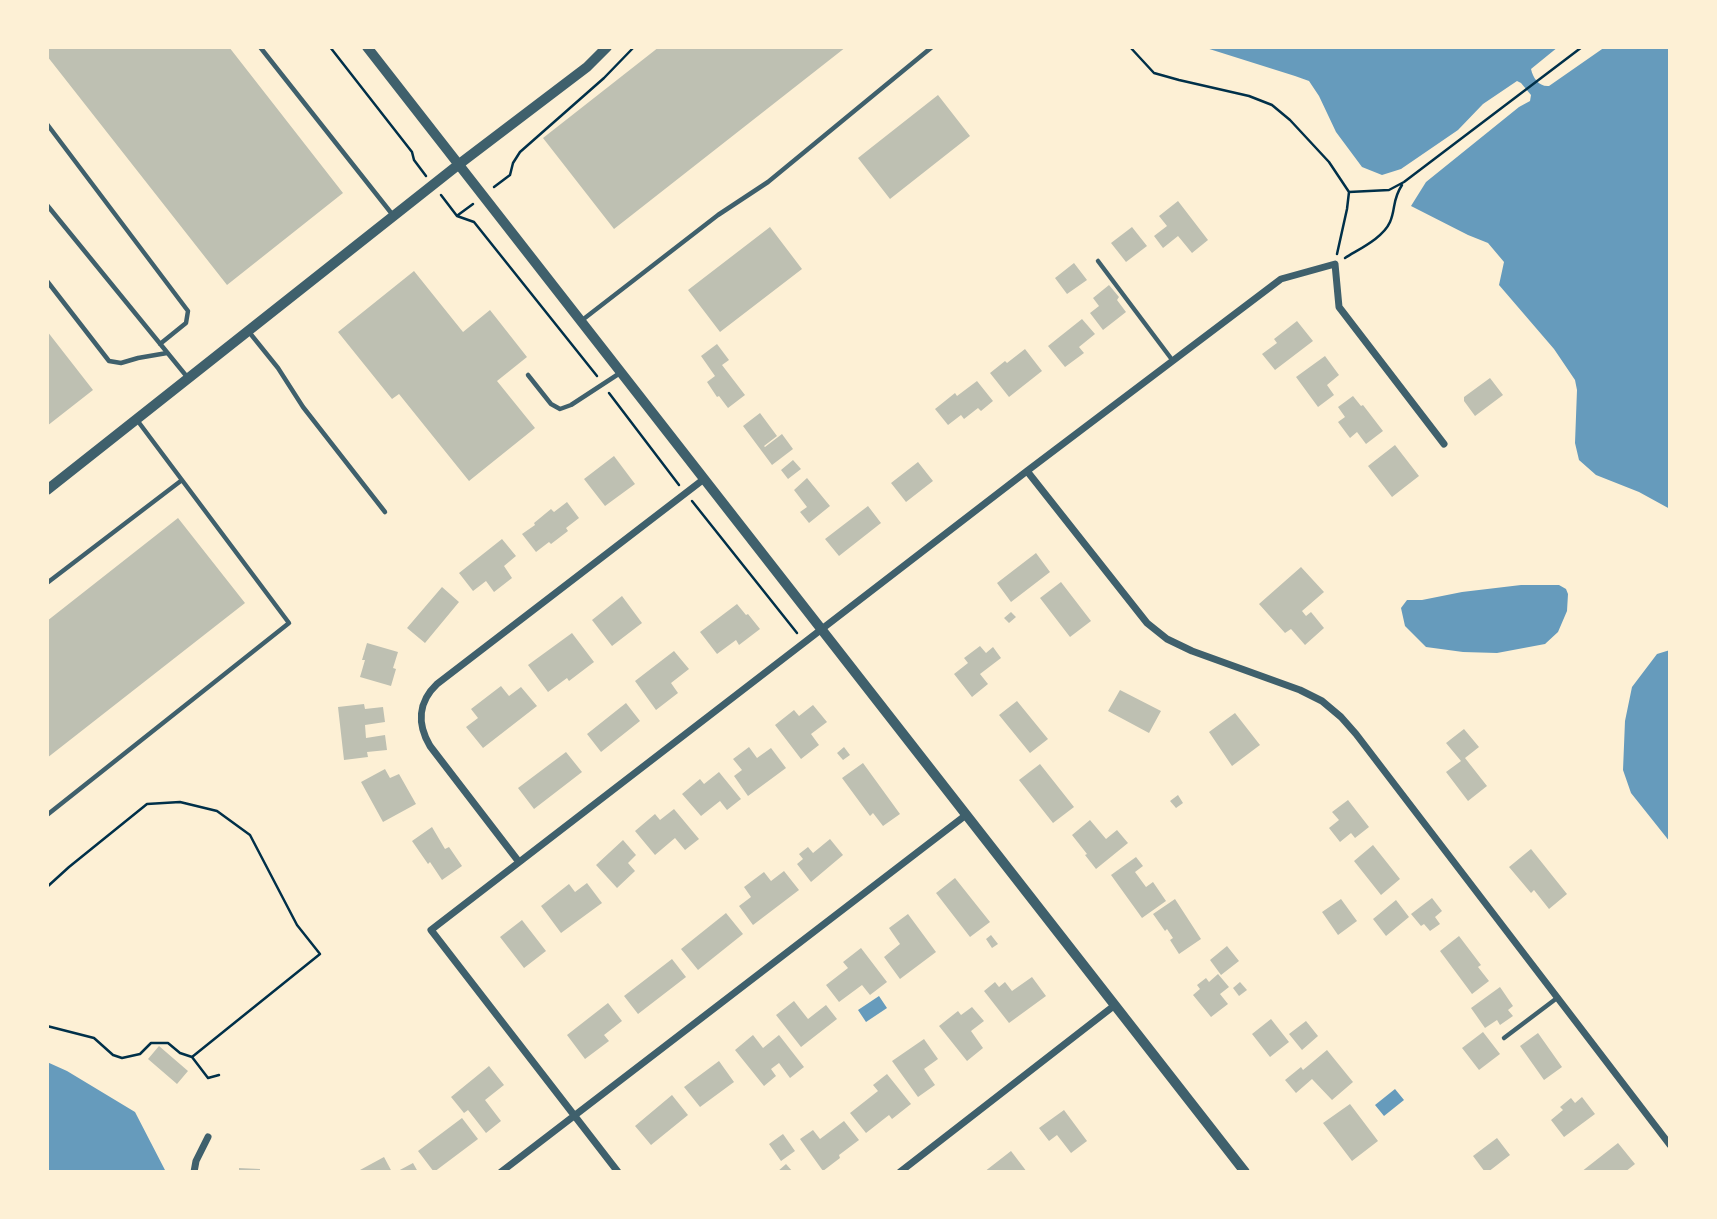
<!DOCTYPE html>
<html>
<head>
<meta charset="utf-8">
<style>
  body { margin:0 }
  #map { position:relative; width:1717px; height:1219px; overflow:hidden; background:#fdf0d5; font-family:"Sofia Sans Condensed",sans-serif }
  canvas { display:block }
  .frame { position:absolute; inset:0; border:49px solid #fdf0d5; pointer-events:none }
</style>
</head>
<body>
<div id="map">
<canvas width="1717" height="1219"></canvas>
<div class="frame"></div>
</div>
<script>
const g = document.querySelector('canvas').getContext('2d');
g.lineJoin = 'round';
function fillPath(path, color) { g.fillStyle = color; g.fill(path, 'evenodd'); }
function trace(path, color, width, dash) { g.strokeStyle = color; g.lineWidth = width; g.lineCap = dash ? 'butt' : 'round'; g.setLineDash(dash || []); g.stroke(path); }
fillPath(new Path2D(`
  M1203 47H1558L1531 69C1533 78 1539 87 1549 86L1605 47H1670V509L1639 492 1596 475 1579 460 1575 443 1577 390 1575 380 1554 349 1499 285 1504 262 1488 243 1468 235 1411 206 1426 182 1519 107 1530 101 1531 95 1521 83 1517 81 1483 104 1458 130 1401 169 1382 175 1362 167 1336 132 1319 96 1309 81 1295 76Z
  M1521 585H1559L1566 589 1568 594 1567 611 1558 632 1545 644 1497 653 1463 652 1426 647 1405 626 1401 608 1407 600H1422L1462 592Z
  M1670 650V842L1631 793 1623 770 1625 721 1632 687 1657 654Z
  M879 996 887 1008 866 1022 858 1010Z
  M47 1062 67 1071 135 1112 166 1172H47Z
  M1395 1089 1404 1100 1384 1116 1375 1105Z`), '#669bbc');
fillPath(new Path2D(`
  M51 47H229L343 193 227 285 47 56V50Z
  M659 47H846L614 229 543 138Z
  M938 95 970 136 890 199 858 158Z
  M1178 201 1208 240 1192 253 1178 236 1163 248 1154 236 1167 226 1159 216Z
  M770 227 802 269 720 332 688 290Z
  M1132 227 1147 246 1126 262 1111 243Z
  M1074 263 1087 280 1067 294 1055 278Z
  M414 271 463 332 490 310 527 357 497 381 535 428 469 481 399 394 392 399 338 332Z
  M1109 285 1119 297 1117 300 1126 312 1103 330 1090 313 1099 306 1093 298Z
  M1082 319 1095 334 1079 347 1084 353 1065 367 1048 346Z
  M1297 321 1313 341 1275 370 1262 354 1277 343 1274 339Z
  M47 331 93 390 47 426Z
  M717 344 729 360 722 365 745 395 728 408 719 396 717 397 707 382 715 376 701 356Z
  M1025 349 1042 371 1009 397 990 373 1005 361 1007 363Z
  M1325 356 1339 375 1327 385 1334 395 1318 407 1296 377Z
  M1490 378 1503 395 1475 416 1464 401V397Z
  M977 381 993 401 981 411 978 408 964 419 961 415 948 425 935 409 955 393 957 396Z
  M1353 396 1361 406 1363 405 1383 431 1366 444 1357 432 1350 438 1338 422 1345 417 1338 407Z
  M760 413 777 436 764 446 765 447 782 434 793 449 772 465 743 426Z
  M1395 445 1419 476 1392 497 1368 466Z
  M614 456 635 484 605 506 584 479Z
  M793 460 801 469 788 479 781 470Z
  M918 462 933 481 906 502 891 483Z
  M807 478 830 506 809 523 800 512 807 507 794 490Z
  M567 502 579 518 566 528 568 531 551 544 549 542 536 552 522 534 535 525 534 523 551 509 554 512Z
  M868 506 881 523 839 556 825 539Z
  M178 518 245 603 47 758V621Z
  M502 539 516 556 504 566 512 578 494 592 486 581 473 591 459 573Z
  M1036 553 1050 572 1011 602 997 583Z
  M1301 567 1324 592 1302 611 1306 616 1311 612 1324 628 1305 645 1291 629 1285 633 1259 604Z
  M1061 582 1091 621 1070 637 1040 598Z
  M442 587 459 602 425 643 407 628Z
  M622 596 642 623 612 646 592 620Z
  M737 604 746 615 748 614 760 629 739 645 736 640 717 654 700 632Z
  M1011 612 1016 617 1009 623 1004 618Z
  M572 633 594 662 569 681 567 678 548 692 528 665Z
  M367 643 398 652 393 668 396 669 391 686 360 677 365 660H362Z
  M980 646 986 653 993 647 1001 658 980 674 988 684 972 697 954 674 968 663 964 658Z
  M674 651 689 669 671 683 678 693 656 710 635 681Z
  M501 686 509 696 521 687 537 706 483 748 466 727 478 718 471 709Z
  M1120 690 1161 711 1149 733 1108 711Z
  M1017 701 1048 739 1030 753 999 715Z
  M626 703 640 721 601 752 587 734Z
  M364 704 365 709 383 707 385 722 365 725 366 738 385 735 387 750 367 752 368 757 344 760 338 707Z
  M813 705 827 722 811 734 819 745 801 759 775 725 794 710 799 716Z
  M1235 713 1260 745 1232 766 1209 732Z
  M1464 729 1479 747 1465 758 1487 786 1468 801 1446 772 1461 761 1446 743Z
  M749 747 757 758 771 748 786 768 748 796 734 776 742 770 733 759Z
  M844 747 850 755 843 760 837 753Z
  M566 752 582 772 534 809 518 788Z
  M863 763 900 814 883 826 873 813 870 816 842 778Z
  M1040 764 1074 807 1053 823 1019 780Z
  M385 769 390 778 399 774 416 804 383 822 361 782Z
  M719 772 741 799 727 810 720 801 701 816 682 794 700 779 704 784Z
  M1178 795 1183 803 1176 808 1170 801Z
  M1348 800 1369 827 1355 838 1351 833 1340 842 1329 828 1339 820 1332 812Z
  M674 809 699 839 685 850 675 838 655 855 635 831 655 814 660 820Z
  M1090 820 1106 839 1117 830 1128 843 1096 869 1085 855 1087 854 1072 835Z
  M432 827 445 849 449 847 462 866 442 880 430 862 428 864 412 841Z
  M830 839 843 855 811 882 797 864 803 859 799 854 808 847 813 853Z
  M623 840 636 855 628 863 635 871 617 888 596 865Z
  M1373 845 1400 879 1381 895 1354 861Z
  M1531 849 1567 894 1549 909 1534 890 1531 893 1509 867Z
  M1136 857 1143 866 1135 872 1146 887 1153 882 1166 901 1142 918 1111 875Z
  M784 871 799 890 753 925 739 906 751 897 744 887 764 872 771 881Z
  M955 878 990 922 970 937 936 893Z
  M587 883 602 903 561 933 541 906 569 884 575 892Z
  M1432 898 1442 911 1435 917 1440 924 1430 931 1424 924 1421 926 1411 914Z
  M1175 899 1201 939 1179 954 1170 940 1173 938 1167 929 1165 931 1153 914Z
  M1341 899 1357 921 1338 935 1322 912Z
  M1396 900 1409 917 1386 936 1373 919Z
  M726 913 743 934 698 970 681 949Z
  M908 914 936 952 900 979 884 957 900 944 889 928Z
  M522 920 546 951 524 968 500 937Z
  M991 935 998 944 992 948 986 939Z
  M1459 936 1481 965 1478 967 1489 981 1472 994 1440 951Z
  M1227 946 1239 961 1221 975 1210 960Z
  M861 948 887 982 870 995 862 985 839 1002 826 985 848 968 843 962Z
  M672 959 686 977 638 1014 624 996Z
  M1218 974 1229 987 1220 994 1228 1004 1211 1017 1193 995 1200 989 1197 985 1206 978 1209 982Z
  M1032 977 1046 996 1009 1023 984 991 995 982 999 987 1005 982 1012 991Z
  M1240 982 1247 990 1239 996 1233 988Z
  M1500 987 1513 1006 1508 1010 1513 1016 1500 1025 1497 1020 1485 1028 1471 1008Z
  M794 1001 808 1019 826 1005 837 1019 801 1047 776 1015Z
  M608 1003 622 1021 604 1035 609 1041 585 1059 567 1035Z
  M972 1007 984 1021 971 1031 983 1048 967 1061 939 1026 958 1011 961 1015Z
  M1271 1019 1289 1042 1270 1057 1252 1034Z
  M1306 1021 1318 1036 1302 1050 1289 1034Z
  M1483 1032 1500 1054 1479 1070 1462 1048Z
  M1538 1033 1562 1067 1544 1080 1520 1046Z
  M753 1035 763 1048 779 1035 804 1067 790 1078 779 1063 771 1069 776 1076 764 1086 735 1050Z
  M924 1039 938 1059 924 1069 935 1085 918 1097 892 1061Z
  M159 1046 188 1071 177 1084 148 1059Z
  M1327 1050 1353 1082 1332 1100 1312 1079 1296 1093 1285 1080 1301 1067 1303 1070Z
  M719 1061 734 1082 700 1107 684 1087Z
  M489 1066 504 1085 485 1100 501 1121 486 1133 468 1110 464 1113 451 1097Z
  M887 1074 911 1104 892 1119 889 1115 866 1133 850 1113 878 1091 873 1085Z
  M672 1095 688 1115 651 1145 635 1126Z
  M1582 1097 1595 1114 1564 1137 1551 1120 1563 1110 1560 1107 1571 1098 1575 1103Z
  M1350 1104 1378 1141 1352 1161 1323 1123Z
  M1064 1110 1087 1141 1071 1153 1057 1135 1049 1141 1039 1128Z
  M462 1118 478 1139 434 1172 418 1151Z
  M844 1121 859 1140 839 1155 840 1158 823 1171 800 1139 813 1130 820 1139Z
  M783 1134 795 1151 781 1161 769 1144Z
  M1497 1138 1510 1155 1488 1172H1485L1473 1156Z
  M1618 1143 1635 1164 1625 1172H1581Z
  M1011 1151 1027 1172H984Z
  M384 1157 392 1172H361L360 1170Z
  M413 1163 418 1172H396Z
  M786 1164 793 1172H777Z
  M239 1168 260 1169V1172H239Z`), '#bec0b2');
trace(new Path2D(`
  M330 47 412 152 414 160 426 176
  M1130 47 1154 73 1179 80 1249 96 1272 105 1290 120 1329 162 1349 192 1347 209 1337 254
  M494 187 510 175 513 163 520 152 604 78 634 47
  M1349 192 1389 190 1404 182 1582 47
  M441 195 457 216 474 222 597 376
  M458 215 473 204
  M1345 258C1359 249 1383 238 1390 222 1396 208 1392 200 1402 185
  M609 393 679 485
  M692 501 797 633
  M47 887 69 867 147 804 180 802 217 811 250 835 297 925 320 954 192 1057
  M47 1026 94 1038 113 1055 122 1058 140 1054 151 1043H168L180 1053 192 1057 208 1078 219 1075`), '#003049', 2.5);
trace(new Path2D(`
  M260 47 392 214
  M47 124 188 311 186 323 160 344
  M47 205 188 378
  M1098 261 1173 361
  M47 281 109 361 121 363 138 358 167 353
  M581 321 718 215 768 182 932 47
  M249 332 278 368 303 407 385 512
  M528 375 551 404 560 409 571 405 620 373
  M47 583 182 480
  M47 815 289 623 137 420
  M1504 1038 1557 998`), '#3f606c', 4.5);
trace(new Path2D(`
  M1027 471 1147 623 1167 639 1192 651 1300 690 1322 701 1341 717 1356 734 1670 1145
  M519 862 430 746C417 724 418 702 437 684L704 479
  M194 1172 196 1161 208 1137
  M501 1172 966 815
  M618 1172 431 930 1027 471 1281 279 1335 264 1339 307 1444 444
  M900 1172 1115 1005`), '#3f606c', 7);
trace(new Path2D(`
  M367 47 1245 1172
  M47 490 458 165 587 67 607 47`), '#3f606c', 10);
</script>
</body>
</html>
